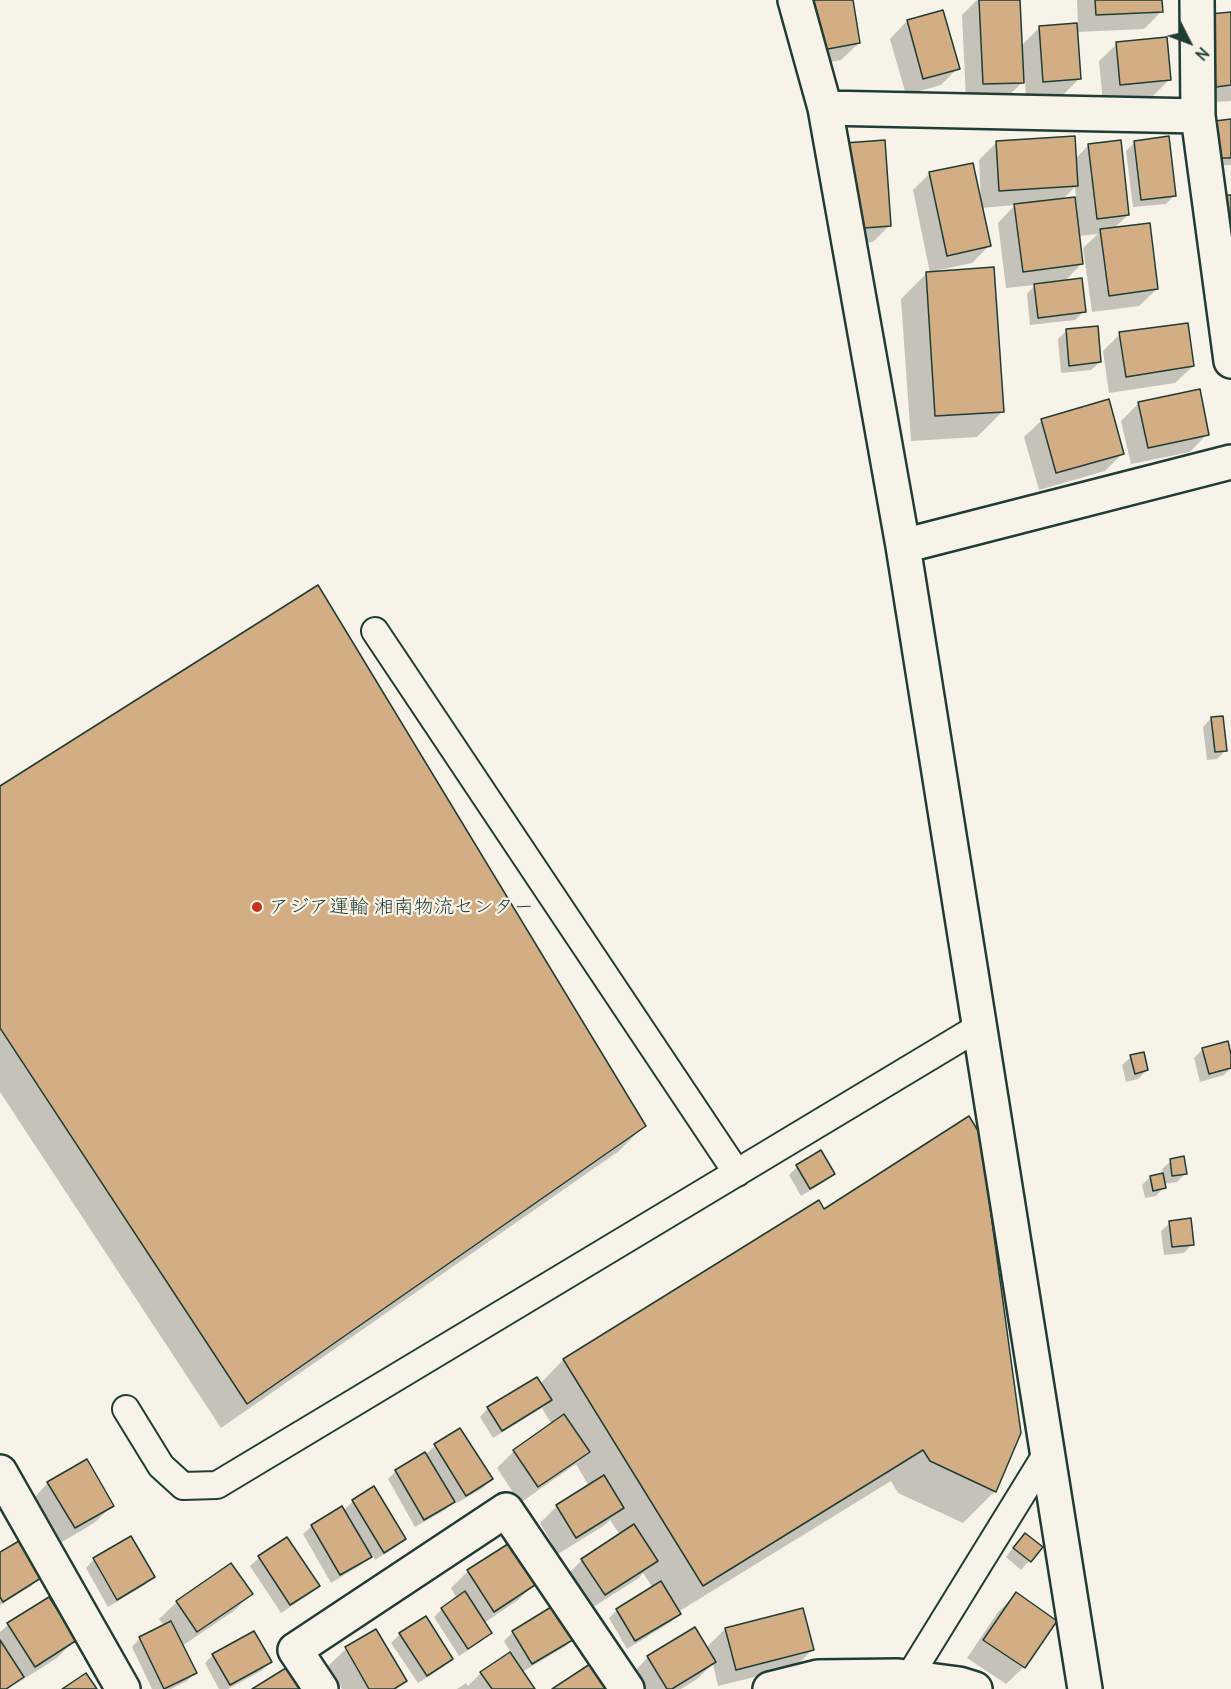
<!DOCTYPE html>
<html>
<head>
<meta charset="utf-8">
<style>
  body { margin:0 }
  #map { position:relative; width:1231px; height:1689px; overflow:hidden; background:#f7f3e8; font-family:Delius,sans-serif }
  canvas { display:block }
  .north { position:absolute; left:1159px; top:12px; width:60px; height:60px; -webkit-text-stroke:4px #f7f3e8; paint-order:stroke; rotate:132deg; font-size:16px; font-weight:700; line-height:24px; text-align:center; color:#1f3d34 }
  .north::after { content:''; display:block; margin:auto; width:21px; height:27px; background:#1f3d34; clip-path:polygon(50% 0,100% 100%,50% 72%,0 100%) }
</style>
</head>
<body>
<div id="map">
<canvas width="1231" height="1689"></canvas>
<div class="north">N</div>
</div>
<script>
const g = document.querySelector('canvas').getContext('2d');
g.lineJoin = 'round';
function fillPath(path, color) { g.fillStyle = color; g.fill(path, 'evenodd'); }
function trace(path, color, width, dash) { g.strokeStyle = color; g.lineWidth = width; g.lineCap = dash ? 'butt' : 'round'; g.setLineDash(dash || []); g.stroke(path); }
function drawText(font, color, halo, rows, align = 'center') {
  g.font = font + ' Delius,"Klee One",sans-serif'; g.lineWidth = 4.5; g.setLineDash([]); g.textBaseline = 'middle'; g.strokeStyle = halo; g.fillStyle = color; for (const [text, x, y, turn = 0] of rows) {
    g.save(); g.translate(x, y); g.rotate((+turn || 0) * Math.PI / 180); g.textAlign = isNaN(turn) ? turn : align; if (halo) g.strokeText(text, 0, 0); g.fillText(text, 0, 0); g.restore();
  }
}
fillPath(new Path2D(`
  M851 0 859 43 841 60 795 69 786 18Z
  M977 0H1019L1021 46 1039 28 1078 25 1077 0H1161V12L1144 29 1076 32 1080 78 1062 96 1026 99 1025 80 1005 99 966 101 962 15Z
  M942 12 958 68 941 85 906 95 890 39 907 21Z
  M1231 14V101L1199 103Z
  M1117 44 1169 80 1152 97 1103 102 1099 61Z
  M1231 121V165L1210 166Z
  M997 142 1075 159 1089 145 1128 215 1113 229 1157 289 1139 306 1092 312 1083 248 1098 234 1078 236 1081 264 1064 282 1084 311 1075 320 1030 325 1027 294 1035 285 1006 288 998 223 1015 205 981 208 989 246 972 263 939 270 1003 411 977 437 911 441 901 299 927 273H930L913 190 930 173 981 199 979 160ZM1075 187 1076 198 1061 200 1067 195Z
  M1135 142 1175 195 1166 204 1133 207 1126 151Z
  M828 162 890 225 873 242 835 245Z
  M1067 330 1100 362 1091 370 1061 373 1058 339Z
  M1120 334 1193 366 1175 383 1109 393 1103 351Z
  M1139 403 1207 434 1190 452 1131 464 1121 421Z
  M1042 420 1123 453 1105 471 1039 490 1024 437Z
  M1211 718 1226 750 1217 759 1207 760 1203 727Z
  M0 788 645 1125 619 1151 221 1428 0 1092Z
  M1203 1049 1231 1060V1068L1224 1075 1200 1082 1194 1058Z
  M1131 1057 1147 1070 1138 1079 1126 1082 1122 1065Z
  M1171 1161 1186 1173 1177 1182 1164 1184V1187L1156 1196 1145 1198 1142 1185 1150 1177 1163 1174 1162 1169Z
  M797 1167 833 1173 824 1182 801 1196 789 1175Z
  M818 1202 995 1491 963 1523 898 1493 891 1481 678 1612 679 1613 671 1622 627 1649 609 1618 617 1610 653 1588 643 1573 639 1578 587 1611 565 1577 582 1560 620 1535 610 1520 605 1525 558 1554 540 1523 557 1506 589 1486 576 1464 520 1503 497 1468 514 1451 552 1425 542 1408 493 1438 480 1417 488 1408 540 1384 563 1360Z
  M1170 1223 1192 1244 1184 1253 1164 1255 1161 1231Z
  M460 1430 491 1479 483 1488 457 1503 455 1500 445 1510 415 1527 388 1479 396 1471 425 1455 435 1446Z
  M48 1483 112 1506 94 1523 57 1545 31 1501Z
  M353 1501 404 1539 396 1547 375 1560 372 1554 361 1565 331 1583 303 1534 312 1526 341 1509 343 1511Z
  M287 1539 318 1586 310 1594 281 1613 250 1566 259 1558Z
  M1017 1543 1041 1547 1021 1570 1006 1557Z
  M0 1554 39 1577 31 1586 0 1605Z
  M94 1559 153 1577 145 1585 108 1607 86 1568Z
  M231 1565 251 1594 234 1611 182 1646 195 1672 187 1681 171 1689H152L132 1647 140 1638 164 1626 159 1619 177 1602Z
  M468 1571 536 1583 518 1600 484 1623 490 1633 482 1641 459 1656 434 1617 442 1609 457 1599 451 1588Z
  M1016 1594 1024 1667 1006 1684 967 1658 998 1612Z
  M49 1599 75 1640 57 1658 8 1689H0V1632L8 1625Z
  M425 1618 451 1658 443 1667 418 1683 391 1643 400 1634Z
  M725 1629 813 1649 795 1667 718 1686 713 1664 697 1679 681 1689H640L631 1675 648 1657 706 1648Z
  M375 1631 405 1681 397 1689H342L328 1666 346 1649Z
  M513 1632 574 1637 566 1646 522 1672 534 1689H457L466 1683 468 1686 481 1673 511 1653 504 1641Z
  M213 1655 270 1662 261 1671 228 1689H219L205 1663Z`), '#0003');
const building = new Path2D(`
  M803 0H853L860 43 812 52Z
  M979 0H1020L1024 83 983 84Z
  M1095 0H1162L1163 12 1096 15Z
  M943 10 960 69 923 79 907 20Z
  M1231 12V85L1216 87 1210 14Z
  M1077 23 1081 79 1043 82 1039 26Z
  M1167 37 1171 80 1120 85 1116 42Z
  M1231 119V158H1218L1215 121Z
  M1075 136 1078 186 999 191 996 141Z
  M1169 136 1176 196 1141 200 1134 141Z
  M885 140 891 226 851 229 845 143Z
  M1121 140 1129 215 1097 219 1088 144Z
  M973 163 991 246 947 256 929 172Z
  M1227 195H1231V252H1228Z
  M1075 197 1083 264 1023 272 1014 204Z
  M1150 223 1158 289 1109 296 1100 229Z
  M994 267 1004 412 935 416 926 272Z
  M1082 278 1086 312 1038 318 1034 284Z
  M1188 323 1194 366 1126 377 1119 332Z
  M1098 326 1101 362 1069 366 1066 329Z
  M1200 389 1209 435 1148 448 1138 402Z
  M1109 399 1124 454 1056 473 1041 419Z
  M318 585 646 1126 247 1404 0 1028V786Z
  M1223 716 1227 751 1215 752 1211 717Z
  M1228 1041 1231 1054V1068L1209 1074 1202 1048Z
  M1144 1052 1148 1070 1135 1074 1130 1055Z
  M969 1116 980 1134 1021 1433 996 1492 930 1461 923 1450 703 1586 563 1359 819 1200 824 1209Z
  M821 1150 835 1174 810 1189 796 1165Z
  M1184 1156 1187 1174 1172 1176 1170 1159Z
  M1163 1173 1166 1188 1153 1191 1150 1176Z
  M1191 1218 1194 1245 1172 1247 1169 1221Z
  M537 1377 552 1400 502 1431 487 1407Z
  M564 1414 590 1452 538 1487 513 1450Z
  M460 1428 493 1479 466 1496 434 1444Z
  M425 1452 455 1502 424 1520 395 1470Z
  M87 1459 114 1506 75 1528 47 1482Z
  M604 1475 624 1508 576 1538 556 1505Z
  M374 1486 406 1539 384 1553 352 1500Z
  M342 1506 372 1557 340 1575 311 1525Z
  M634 1524 658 1561 605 1595 581 1559Z
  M1025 1533 1043 1547 1031 1562 1013 1548Z
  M131 1536 155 1577 117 1600 93 1558Z
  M287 1537 320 1586 290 1605 258 1556Z
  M19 1541 41 1578 3 1602 0 1597V1552Z
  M511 1542 538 1583 494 1612 467 1570Z
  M231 1563 253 1594 197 1632 176 1601Z
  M661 1581 681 1614 635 1641 616 1609Z
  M465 1591 492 1633 468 1649 441 1608Z
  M1016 1592 1057 1621 1025 1668 983 1640Z
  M49 1597 77 1640 35 1667 7 1623Z
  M556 1604 576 1638 532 1664 512 1631Z
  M803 1608 814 1650 736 1670 725 1628Z
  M426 1616 453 1659 427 1676 399 1633Z
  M171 1621 197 1673 164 1689 139 1637Z
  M695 1627 716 1662 672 1689H667L647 1656Z
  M376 1629 407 1681 394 1689H369L345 1647Z
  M254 1631 272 1662 230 1685 212 1654Z
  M0 1640 24 1677 6 1689H0Z
  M510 1652 535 1689H492L480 1672Z
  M294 1663 310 1689H252Z
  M590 1664 607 1689H552Z
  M86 1673 97 1689H62Z`);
fillPath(building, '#d3ae84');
trace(building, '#1f3d34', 1.5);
const lane = new Path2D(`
  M375 631 737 1173
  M126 1409 161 1466 183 1486 217 1485 979 1027
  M909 1677 1047 1453`);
const street = new Path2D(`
  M795 0 825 108 903 546 1085 1689
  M1197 0 1198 116 1231 361
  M825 108 1198 116
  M903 546 1231 462
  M0 1472 123 1689
  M321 1689 295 1650 506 1510 627 1689
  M770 1689 818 1677 898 1676 959 1684 975 1689`);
trace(lane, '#1f3d34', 30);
trace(street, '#1f3d34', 38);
trace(lane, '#f7f3e8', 26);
trace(street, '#f7f3e8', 33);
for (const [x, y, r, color] of [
  [257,907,6,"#c8321e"]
]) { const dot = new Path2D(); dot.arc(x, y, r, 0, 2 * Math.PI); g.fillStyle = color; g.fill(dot); trace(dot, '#f7f3e8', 2); }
drawText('20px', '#1f3d34', '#f7f3e8', [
  ["アジア運輸 湘南物流センター",269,907]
], 'left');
</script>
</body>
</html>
